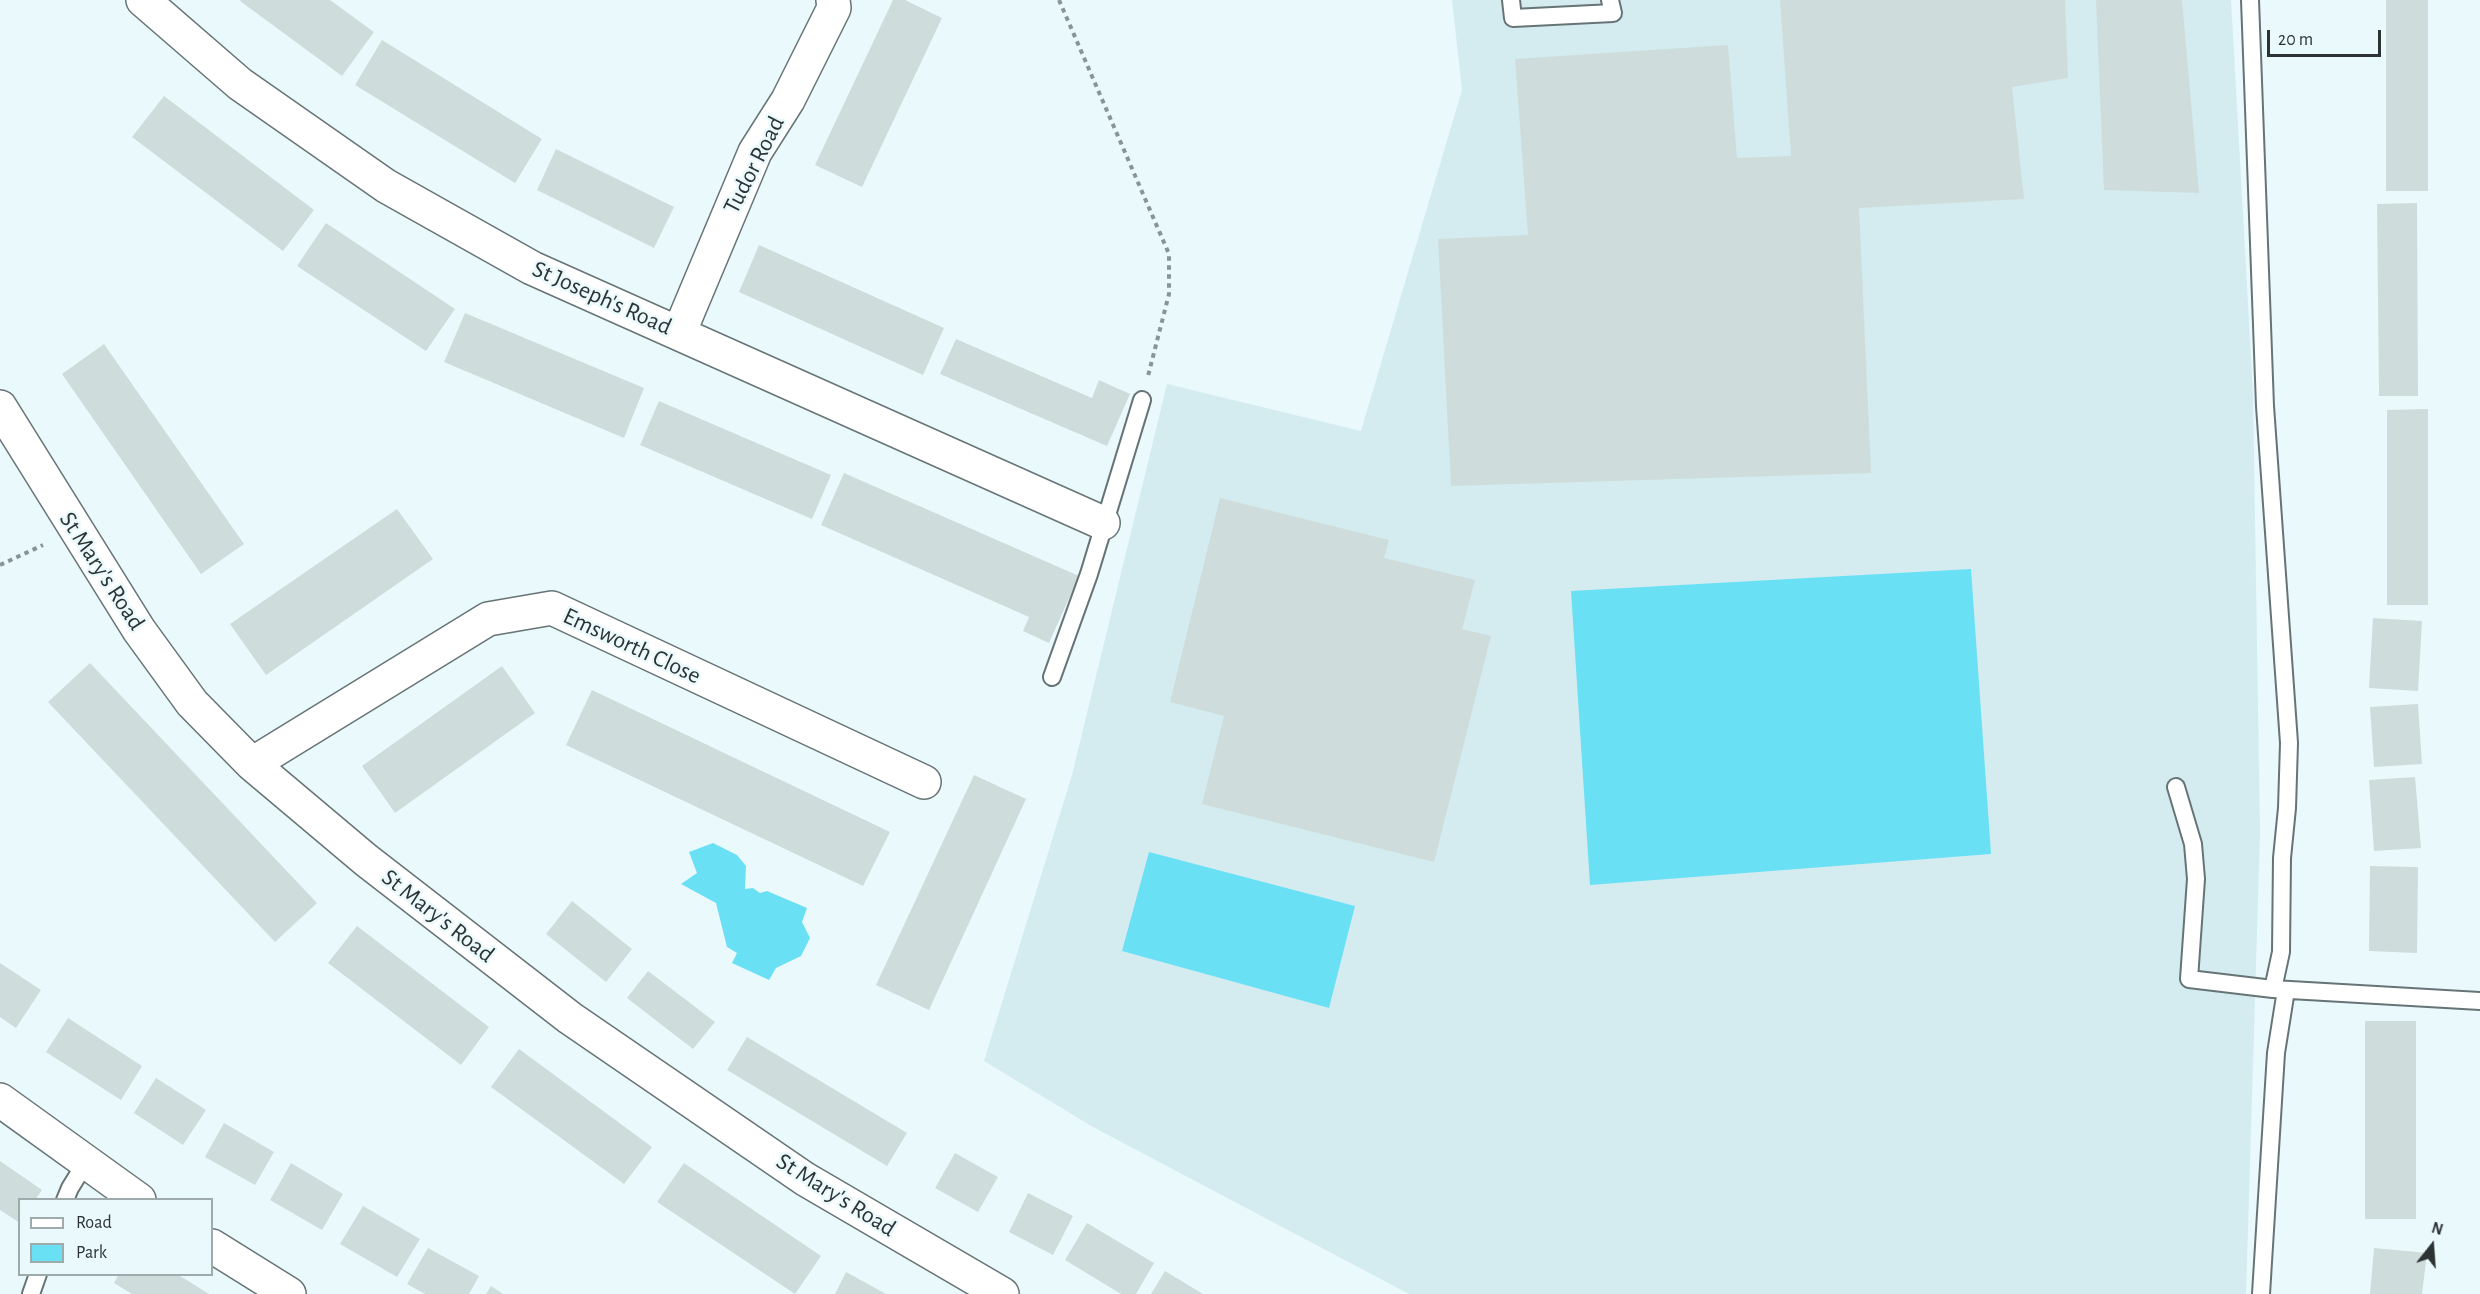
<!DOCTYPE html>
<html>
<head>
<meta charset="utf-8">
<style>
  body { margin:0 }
  #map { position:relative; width:2480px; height:1294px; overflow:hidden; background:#eaf9fc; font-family:"Alegreya Sans",sans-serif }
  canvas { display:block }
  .legend { position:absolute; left:18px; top:1198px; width:195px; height:78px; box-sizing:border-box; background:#eaf9fc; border:2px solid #9eaaac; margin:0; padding:8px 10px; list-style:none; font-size:18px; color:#2d3334 }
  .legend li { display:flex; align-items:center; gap:12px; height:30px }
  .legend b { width:30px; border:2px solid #9eaaac }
  .north { position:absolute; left:2402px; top:1216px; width:60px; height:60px; -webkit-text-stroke:4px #eaf9fc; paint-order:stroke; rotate:17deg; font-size:16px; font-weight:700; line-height:24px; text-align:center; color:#2d3334 }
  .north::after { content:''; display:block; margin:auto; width:21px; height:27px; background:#2d3334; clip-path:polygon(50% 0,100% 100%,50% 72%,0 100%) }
  .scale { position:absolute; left:2267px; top:30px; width:114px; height:27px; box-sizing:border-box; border:3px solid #2d3334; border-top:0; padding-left:8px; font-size:18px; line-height:21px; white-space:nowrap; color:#2d3334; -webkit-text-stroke:4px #eaf9fc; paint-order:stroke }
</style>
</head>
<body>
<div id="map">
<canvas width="2480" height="1294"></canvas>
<ul class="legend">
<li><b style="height:8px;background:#fff"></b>Road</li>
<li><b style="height:16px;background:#6ae0f5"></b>Park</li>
</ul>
<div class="north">N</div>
<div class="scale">20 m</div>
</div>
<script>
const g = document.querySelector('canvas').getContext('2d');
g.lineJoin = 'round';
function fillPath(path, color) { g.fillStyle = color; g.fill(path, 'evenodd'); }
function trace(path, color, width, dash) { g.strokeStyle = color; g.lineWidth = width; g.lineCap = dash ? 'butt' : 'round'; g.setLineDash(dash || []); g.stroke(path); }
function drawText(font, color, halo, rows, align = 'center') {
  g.font = font + ' "Alegreya Sans",sans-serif'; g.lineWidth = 5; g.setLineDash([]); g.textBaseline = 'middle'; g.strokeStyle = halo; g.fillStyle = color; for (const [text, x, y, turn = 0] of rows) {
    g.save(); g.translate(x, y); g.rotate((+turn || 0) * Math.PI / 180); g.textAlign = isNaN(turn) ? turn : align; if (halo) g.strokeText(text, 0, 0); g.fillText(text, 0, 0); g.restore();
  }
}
fillPath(new Path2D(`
  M1452 0H2231L2253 393 2260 833 2246 1294H1409L1093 1127 984 1061 1072 775 1167 384 1361 431 1462 90Z`), '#d4ecf0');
fillPath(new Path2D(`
  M1971 569 1991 854 1590 885 1571 591Z
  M713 843 737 855 746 866 745 889 753 888 760 893 767 891 807 908 802 922 810 938 801 956 776 968 769 980 732 963 737 953 727 947 716 903 681 884 697 873 689 852Z
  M1149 852 1355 906 1329 1008 1122 951Z`), '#6ae0f5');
fillPath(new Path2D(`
  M241 0H330L374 32 342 76 240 1Z
  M893 0H905L942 18 862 187 815 165Z
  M1780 0H2065L2068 78 2012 87 2024 199 1859 208 1871 473 1451 486 1438 239 1528 235 1515 59 1728 45 1737 158 1791 156Z
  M2096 0H2182L2199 193 2104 190Z
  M2386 0H2428V191H2386Z
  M382 40 542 139 515 183 355 85Z
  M164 96 314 210 283 251 132 137Z
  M556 149 674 207 654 248 537 190Z
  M2417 203 2418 396H2379L2377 204Z
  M326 223 455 309 426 351 297 266Z
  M759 245 944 328 923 375 739 292Z
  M465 313 644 388 624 438 444 362Z
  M956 339 1092 398 1099 380 1130 394 1107 446 940 374Z
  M104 344 244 544 201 574 62 374Z
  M659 401 831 475 812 519 640 445Z
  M2428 409V605H2387V410Z
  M844 473 1079 576 1049 643 1023 631 1029 617 821 525Z
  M1220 498 1389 540 1384 558 1475 580 1462 629 1491 636 1434 862 1202 804 1224 716 1170 702Z
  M397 509 433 559 266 675 230 624Z
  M2373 618 2422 621 2418 691 2369 688Z
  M90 663 317 903 275 942 48 702Z
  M502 666 535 713 395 813 362 766Z
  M592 690 890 832 863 886 566 745Z
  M2418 704 2422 764 2374 767 2370 707Z
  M974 775 1026 799 929 1010 876 985Z
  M2415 777 2421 848 2374 851 2369 780Z
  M2370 866 2418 867 2417 953 2369 951Z
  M572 901 632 949 606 982 546 934Z
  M357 926 489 1027 461 1065 328 963Z
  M0 963 41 990 16 1028 0 1017Z
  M648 971 715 1022 693 1049 627 998Z
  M68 1018 142 1066 121 1100 46 1052Z
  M2365 1021H2416V1219H2365Z
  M747 1037 907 1133 887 1166 727 1070Z
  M519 1049 652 1147 624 1184 491 1087Z
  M156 1078 206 1110 183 1145 134 1113Z
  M224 1123 274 1152 255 1185 205 1157Z
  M955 1153 998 1177 978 1212 935 1188Z
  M0 1161 42 1190 35 1200H20V1223L0 1210Z
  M291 1163 343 1194 322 1230 270 1200Z
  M684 1163 821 1256 795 1294 657 1202Z
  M1028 1193 1073 1216 1053 1255 1009 1232Z
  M363 1206 420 1239 397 1277 340 1244Z
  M1087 1223 1154 1263 1136 1294H1121L1065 1260Z
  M428 1248 479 1276 469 1294H425L407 1284Z
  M2374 1248 2427 1253 2422 1294H2370Z
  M1165 1271 1203 1294H1151Z
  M846 1272 886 1294H835Z
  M119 1274H177L209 1294H132L114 1283Z
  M491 1286 503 1294H486Z`), '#cedddb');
const service = new Path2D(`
  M1511 0 1513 18 1613 13 1610 0
  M2250 0 2265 406 2289 743 2287 808 2282 858 2281 952 2273 989
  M1052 677 1089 574 1142 400
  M2176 787 2193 844 2196 879 2189 979 2273 989 2480 1001
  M65 1200 70 1188 86 1162
  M31 1294 38 1274
  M2261 1294 2276 1053 2286 990`);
const minor = new Path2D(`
  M143 0 240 84 386 186 532 268 1103 523
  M679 333 755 152 788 100 834 8 833 0
  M0 407 139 630 192 703 252 764 366 860 570 1018 805 1179 1002 1294
  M252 764 488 619 552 608 924 782
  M0 1100 139 1200
  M212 1246 289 1294`);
trace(service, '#667476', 20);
trace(minor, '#667476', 36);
trace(new Path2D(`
  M1059 0 1169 254V294L1148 376
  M0 565 43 545`), '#899496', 4, [4.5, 4.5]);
trace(service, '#fff', 16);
trace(minor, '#fff', 33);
drawText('24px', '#2d3334', '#eaf9fc', [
  ["Tudor Road",754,165,-63],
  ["St Joseph's Road",602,298,24],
  ["St Mary's Road",102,571,57],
  ["Emsworth Close",632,646,25],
  ["St Mary's Road",438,916,38],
  ["St Mary's Road",836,1195,32]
]);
</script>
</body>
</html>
